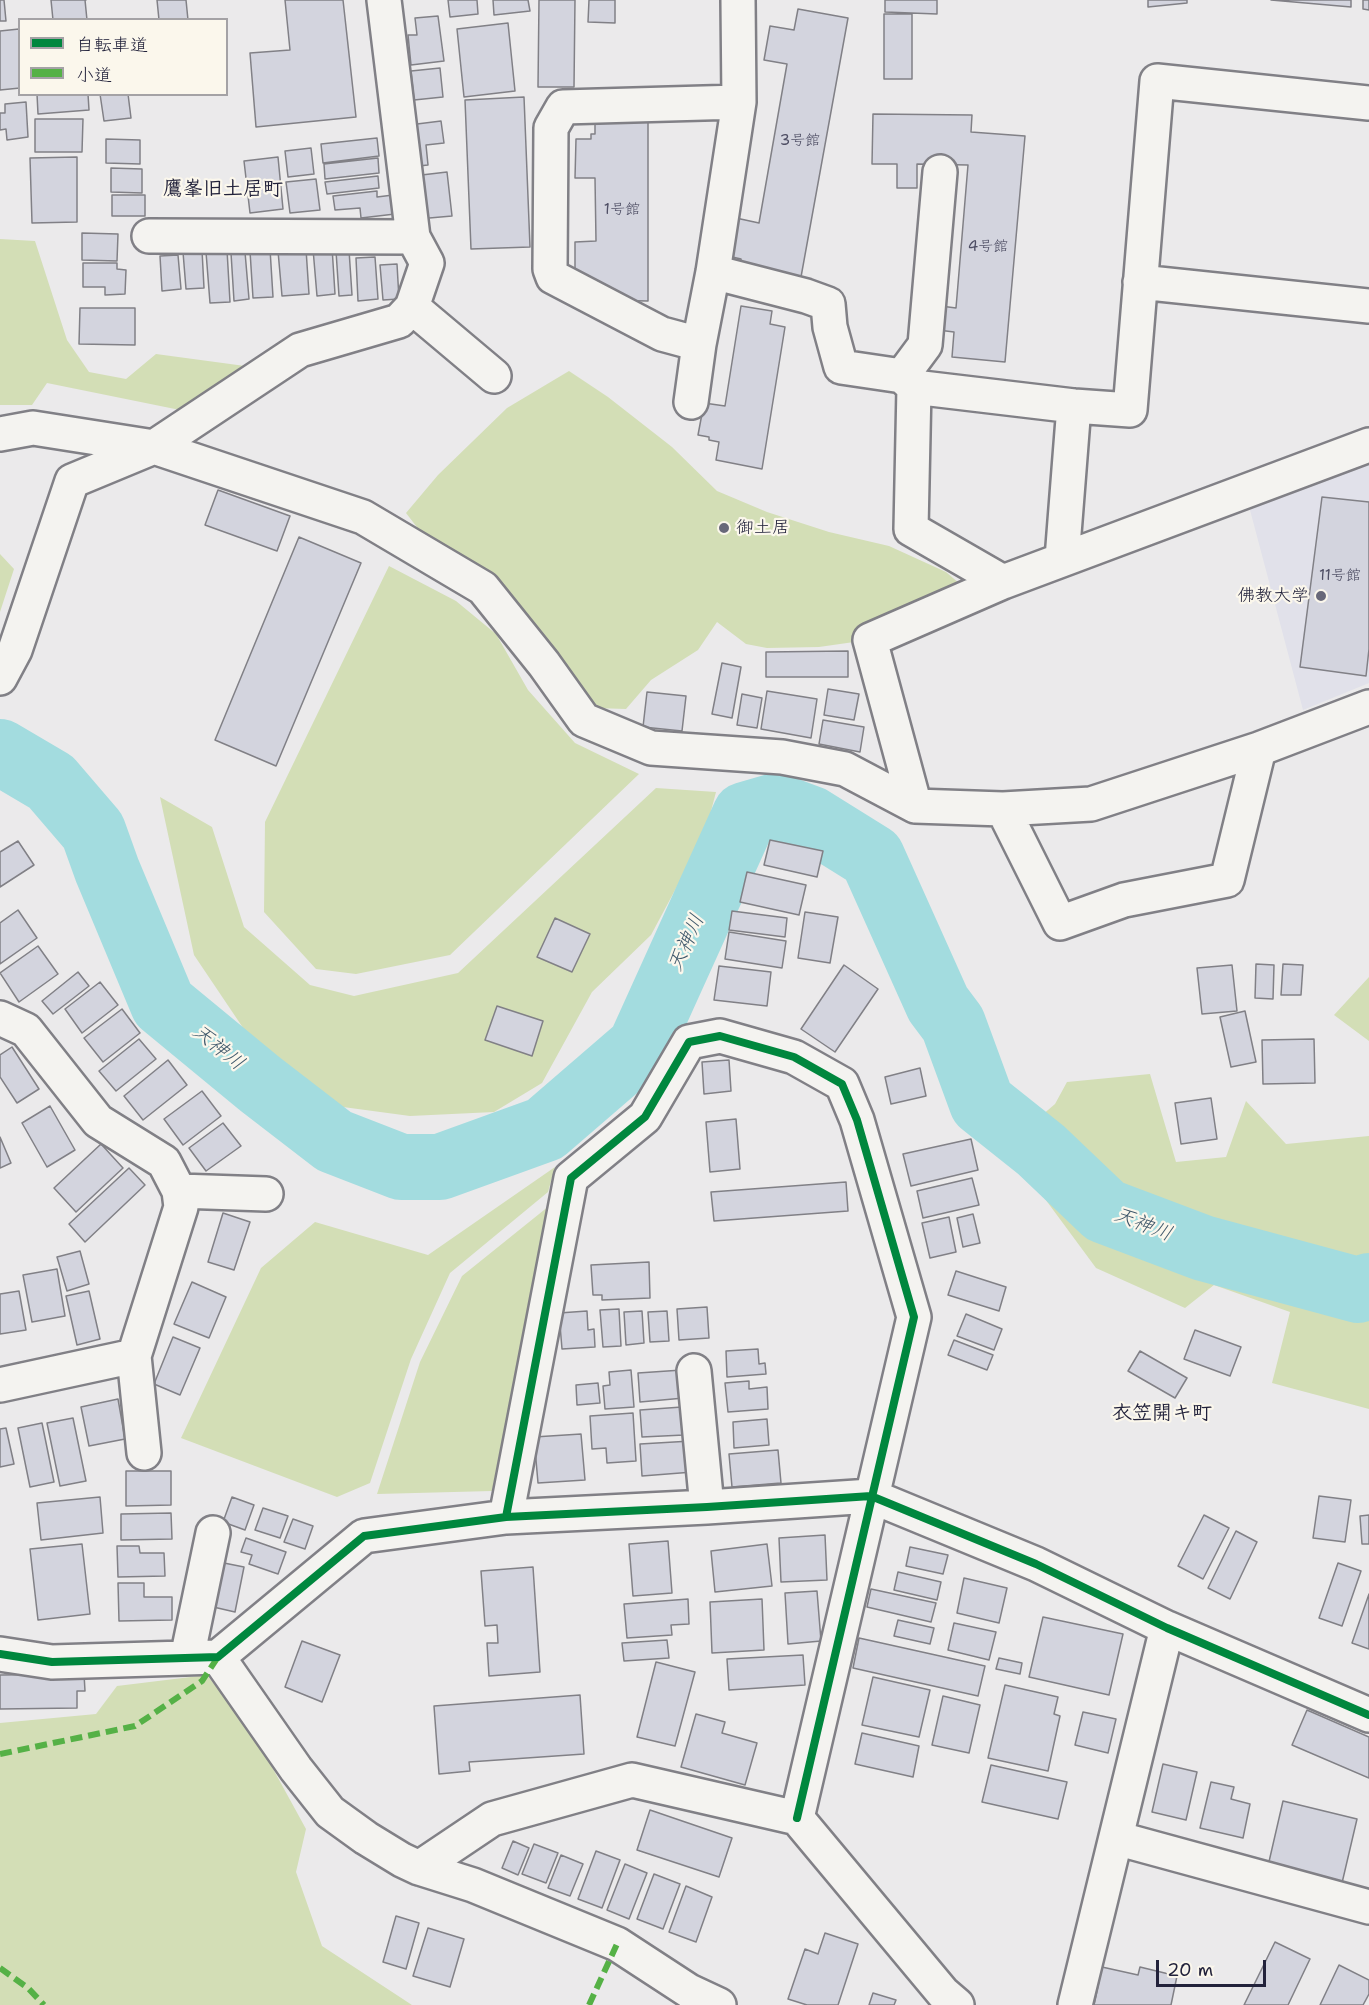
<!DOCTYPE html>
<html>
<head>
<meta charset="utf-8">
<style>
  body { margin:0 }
  #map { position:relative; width:1369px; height:2005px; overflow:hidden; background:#ebeaeb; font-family:"Shantell Sans","Klee One",sans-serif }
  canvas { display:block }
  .legend { position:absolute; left:18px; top:18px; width:210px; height:78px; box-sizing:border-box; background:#fbf7ec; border:2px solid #a4a2a5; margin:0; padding:8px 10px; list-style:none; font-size:18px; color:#22223b }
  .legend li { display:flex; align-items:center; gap:12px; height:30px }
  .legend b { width:30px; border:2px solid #a4a2a5 }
  .scale { position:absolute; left:1156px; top:1960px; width:110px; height:27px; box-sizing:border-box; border:3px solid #22223b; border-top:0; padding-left:8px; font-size:18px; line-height:21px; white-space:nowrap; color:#22223b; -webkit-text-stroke:4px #fbf7ec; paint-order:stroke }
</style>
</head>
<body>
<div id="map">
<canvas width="1369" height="2005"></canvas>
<ul class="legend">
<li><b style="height:8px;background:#00873e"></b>自転車道</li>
<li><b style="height:8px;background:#55b146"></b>小道</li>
</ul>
<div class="scale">20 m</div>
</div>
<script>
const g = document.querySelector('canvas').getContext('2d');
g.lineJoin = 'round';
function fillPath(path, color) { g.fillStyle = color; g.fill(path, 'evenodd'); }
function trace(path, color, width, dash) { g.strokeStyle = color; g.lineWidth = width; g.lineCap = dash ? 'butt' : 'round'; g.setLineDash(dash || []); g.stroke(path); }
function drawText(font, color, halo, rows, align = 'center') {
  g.font = font + ' "Shantell Sans","Klee One",sans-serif'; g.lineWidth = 4.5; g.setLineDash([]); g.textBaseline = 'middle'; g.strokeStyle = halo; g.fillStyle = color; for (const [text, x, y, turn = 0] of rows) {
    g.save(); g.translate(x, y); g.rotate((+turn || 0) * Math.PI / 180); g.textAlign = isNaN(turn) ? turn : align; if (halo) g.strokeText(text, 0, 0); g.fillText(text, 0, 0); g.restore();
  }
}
fillPath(new Path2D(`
  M1369 454V683L1303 710 1250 510Z`), '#e1e1ea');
fillPath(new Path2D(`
  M0 239 35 241 67 340 89 372 126 379 156 354 245 366 180 410 47 383 32 405H0Z
  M569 371 608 397 672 447 717 491 767 512 829 532 889 546 946 572 967 590 911 618 854 642 819 647 767 648 746 644 717 622 698 650 651 680 626 709 595 708 430 544 406 513 438 475 507 408Z
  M0 554 14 569 0 612Z
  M389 566 456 601 496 634 528 690 575 743 639 774 450 955 356 974 316 969 264 912 265 822Z
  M656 788 716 792 705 834 651 935 592 992 542 1083 494 1112 410 1116 343 1107 266 1062 194 955 160 797 212 827 244 927 310 985 354 996 458 973Z
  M1369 977V1041L1334 1015Z
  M1150 1074 1176 1162 1226 1157 1246 1101 1286 1144 1369 1136V1409L1272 1383 1290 1312 1214 1285 1185 1308 1096 1268 1006 1146 1055 1104 1067 1082Z
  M555 1167 548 1192 450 1273 411 1359 370 1483 337 1497 181 1438 261 1268 315 1222 428 1255Z
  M549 1206 492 1491 377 1494 420 1362 462 1276Z
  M207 1675 255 1736 306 1829 296 1872 322 1946 412 2005H0V1723L96 1714 117 1686Z`), '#d3deb6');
trace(new Path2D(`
  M0 752 51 782 93 831 107 870 163 1004 260 1084 334 1141 401 1167H440L545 1129 640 1047 745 815 776 806 811 819 872 857 938 1004 953 1024 982 1103 1041 1150 1105 1211 1203 1248 1358 1290 1369 1286`), '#a3dcdf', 66);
const building = new Path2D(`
  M0 0H4L6 21H0Z
  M51 0H86H85L87 20H53Z
  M157 0H186L188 20H159Z
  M285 0H343L356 117 256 127 250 53 290 50Z
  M448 0H477L478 14 450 17Z
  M493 0H528L530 11 494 15Z
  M539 0H575L574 87H538Z
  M589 0H615V23L588 22Z
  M885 0H937V14L885 12Z
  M1148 0H1187V3L1148 7Z
  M1271 0H1351V7Z
  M1363 0H1369V10L1363 9Z
  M798 9 848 18 799 288 741 264V259L728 256 736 218 759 223 787 64 764 60 770 26 794 30Z
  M884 14H912V79H884Z
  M438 16 444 61 411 65 408 35H417L415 18Z
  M508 23 515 91 464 97 457 29Z
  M19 29 20 88 0 90V31Z
  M440 68 443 97 414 100 411 71Z
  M37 94H88L89 110 38 114Z
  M100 94H128L131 118 104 121Z
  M524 97 530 247 471 249 465 100Z
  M26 102 28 137 7 140 6 129 0 130V113H5V104Z
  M873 114 972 115 971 132 1025 136 1005 362 952 357 954 332 930 329 933 305 956 308 968 165 917 164V188H897V164H872Z
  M35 119H83L82 152H35Z
  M595 120H648V301L597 300 575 280V242L596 241 595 178H575L576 139H591V134H595Z
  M441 121 444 143 426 145 428 165 410 167 409 125Z
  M377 138 379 156 323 163 321 144Z
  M106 139 140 140V164L106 163Z
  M311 148 314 174 288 177 285 151Z
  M77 157V222L32 223 30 158Z
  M278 157 283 209 250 213 244 161Z
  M378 158 379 173 325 179 324 164Z
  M111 168 142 169V193L111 192Z
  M447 172 452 216 418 219 413 176Z
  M378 176 379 188 327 194 325 182Z
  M316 179 320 210 290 213 286 182Z
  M377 191V197L393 195 395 214 361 218 360 208 335 210 333 196Z
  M112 195H145V216H112Z
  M82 233 118 234 117 261 82 260Z
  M332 247 335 294 317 296 313 249Z
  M270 249 273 297 253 298 250 251Z
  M306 249 309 294 282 296 278 251Z
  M202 250 204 288 186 289 183 252Z
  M227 250 230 302 210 303 206 252Z
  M349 250 352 295 339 296 336 251Z
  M245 252 249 299 234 301 231 253Z
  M178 255 181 289 162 291 160 256Z
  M375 257 378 299 358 301 356 258Z
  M83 263H117V269L126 270 125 294 105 295V287H83Z
  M397 264 399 299 383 300 380 265Z
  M741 306 772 311 770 324 785 327 762 469 716 460 719 442 709 440V437L698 435 704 403 725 406Z
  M80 308H135V345L79 344Z
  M218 490 290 516 277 551 205 525Z
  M1322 497 1369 502V649L1366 676 1300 667Z
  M299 537 361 563 276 766 215 740Z
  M848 651V677H766V652Z
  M722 663 741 667 732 718 712 714Z
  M828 689 859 694 854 720 824 715Z
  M767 691 817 699 811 738 761 729Z
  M647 692 686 696 682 731 643 727Z
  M742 694 762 698 757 728 737 725Z
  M823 720 864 727 860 752 819 744Z
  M770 840 823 851 817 877 764 865Z
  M18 841 34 865 0 887V852Z
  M747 872 806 885 799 915 740 902Z
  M18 910 37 938 0 964V923Z
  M732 911 787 918 785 937 729 930Z
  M805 912 838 917 830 963 798 958Z
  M555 918 590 934 572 972 537 957Z
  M729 932 786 941 782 968 725 959Z
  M38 946 58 974 19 1002 0 973Z
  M1256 964 1274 965 1273 999 1255 998Z
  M1283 964 1303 965 1301 995H1281Z
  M844 965 878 989 835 1052 801 1029Z
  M1232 965 1237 1011 1202 1014 1197 968Z
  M719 966 771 972 767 1006 714 1000Z
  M78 972 89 986 53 1014 42 1001Z
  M100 982 118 1005 82 1033 65 1009Z
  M497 1006 543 1021 532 1056 485 1040Z
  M122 1009 140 1033 103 1062 84 1038Z
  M1245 1011 1256 1062 1231 1067 1220 1017Z
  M139 1039 156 1059 116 1091 99 1071Z
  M1314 1039 1315 1083 1263 1084 1262 1040Z
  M12 1047 39 1089 17 1103 0 1077V1055Z
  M168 1060 187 1085 143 1120 124 1096Z
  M729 1060 731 1091 704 1094 702 1062Z
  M920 1068 926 1096 891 1104 885 1077Z
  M202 1091 221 1116 183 1145 164 1119Z
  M1211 1098 1217 1139 1181 1144 1175 1103Z
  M50 1106 75 1150 47 1167 22 1123Z
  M736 1119 740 1169 710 1172 706 1122Z
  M223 1123 241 1146 206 1171 189 1148Z
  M0 1137 11 1163 0 1168Z
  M971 1139 978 1170 911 1186 903 1154Z
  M101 1144 123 1168 76 1212 54 1188Z
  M129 1168 145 1185 85 1242 69 1224Z
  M972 1178 979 1205 923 1218 917 1191Z
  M846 1182 848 1211 714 1221 711 1192Z
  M223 1213 250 1222 234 1270 208 1262Z
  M973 1214 980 1243 963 1247 957 1218Z
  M949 1217 956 1252 930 1258 922 1223Z
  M80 1251 89 1284 67 1291 57 1257Z
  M649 1262 650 1298 602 1300V1295H593L591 1265Z
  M57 1269 65 1316 32 1322 23 1275Z
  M956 1271 1006 1287 999 1311 948 1295Z
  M192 1282 226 1297 209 1338 174 1324Z
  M19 1291 26 1330 0 1334V1294Z
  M89 1291 100 1339 77 1345 66 1296Z
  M707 1307 709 1338 679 1340 677 1309Z
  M619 1309 621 1346 603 1347 600 1310Z
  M587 1311 588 1330 594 1329 595 1347 562 1349 559 1313Z
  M642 1311 644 1343 626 1345 624 1312Z
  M667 1311 669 1341 650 1342 648 1312Z
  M966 1314 1002 1329 994 1350 957 1336Z
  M1195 1330 1241 1347 1230 1376 1184 1359Z
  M173 1337 200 1348 180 1395 154 1384Z
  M954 1340 993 1355 987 1370 948 1355Z
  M758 1349 759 1364 765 1363 766 1374 727 1377 726 1351Z
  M1140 1351 1187 1378 1175 1398 1128 1371Z
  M631 1370 634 1407 605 1409 603 1386 610 1385 609 1372Z
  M682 1370 684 1398 640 1402 638 1373Z
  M749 1381V1389L767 1387 768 1409 728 1412 725 1383Z
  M598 1383 600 1403 577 1405 576 1385Z
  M118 1399 125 1439 89 1446 81 1407Z
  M682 1407 684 1435 642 1437 640 1410Z
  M633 1413 636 1461 607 1463 606 1448 592 1449 590 1416Z
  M73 1418 86 1481 60 1486 47 1423Z
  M767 1419 769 1445 734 1448 733 1422Z
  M42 1423 54 1482 30 1487 18 1428Z
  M6 1428 14 1464 0 1467V1429Z
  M581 1434 585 1480 538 1483 534 1437Z
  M691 1441 693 1472 642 1476 640 1444Z
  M778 1450 781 1483 732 1487 729 1454Z
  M126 1471H171V1505L126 1506Z
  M1319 1496 1351 1500 1345 1542 1313 1538Z
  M100 1497 103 1533 41 1540 37 1503Z
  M232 1497 254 1505 245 1530 223 1522Z
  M263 1508 288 1516 280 1538 255 1530Z
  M171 1513 172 1539 121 1540V1514Z
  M1204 1515 1229 1528 1203 1579 1178 1566Z
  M1369 1515V1544H1362L1360 1516Z
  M293 1519 313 1526 305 1549 284 1542Z
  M1236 1531 1257 1542 1230 1599 1208 1588Z
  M825 1535 827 1580 781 1582 779 1538Z
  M246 1538 286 1552 278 1574 249 1564 252 1555 241 1552Z
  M668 1541 672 1593 633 1596 629 1544Z
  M82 1544 90 1614 38 1620 30 1549Z
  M767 1544 772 1586 715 1592 711 1551Z
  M117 1546H139L140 1553H164L165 1576 118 1577Z
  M910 1547 948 1555 943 1574 906 1566Z
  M219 1562 244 1567 235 1612 209 1606Z
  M1338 1563 1361 1571 1342 1626 1319 1618Z
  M533 1567 540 1672 489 1676 487 1643H498L497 1625 485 1626 481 1571Z
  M898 1572 941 1582 937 1600 894 1590Z
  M964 1578 1007 1588 999 1623 957 1613Z
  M118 1583H144V1597H172V1620L119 1621Z
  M871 1589 936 1603 931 1622 867 1607Z
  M817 1591 821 1641 788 1644 785 1593Z
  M1369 1594V1649L1352 1643Z
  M688 1599 689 1624 671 1625 672 1635 627 1638 624 1604Z
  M762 1599 764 1650 712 1653 710 1602Z
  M1043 1617 1123 1634 1109 1695 1029 1677Z
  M898 1620 934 1628 930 1644 894 1636Z
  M954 1623 996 1632 989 1660 948 1650Z
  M859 1638 985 1666 978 1696 853 1668Z
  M667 1640 669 1658 624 1661 622 1643Z
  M302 1641 340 1655 322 1702 285 1687Z
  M803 1655 805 1685 729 1690 727 1659Z
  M999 1658 1022 1663 1020 1674 996 1669Z
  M656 1662 695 1672 675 1746 637 1737Z
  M84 1674 85 1691H77V1708L0 1709V1675Z
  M873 1677 930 1690 919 1737 862 1725Z
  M1005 1685 1058 1697 1054 1714 1060 1716 1048 1771 988 1758Z
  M580 1695 584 1754 469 1762 470 1771 439 1774 434 1706Z
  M943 1696 980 1705 969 1753 932 1745Z
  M1307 1710 1369 1737V1778L1292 1745Z
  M1083 1712 1116 1719 1108 1753 1075 1745Z
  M696 1714 725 1722 722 1733 757 1743 745 1785 681 1767Z
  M862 1733 919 1746 913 1777 855 1764Z
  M1163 1764 1197 1772 1186 1820 1152 1812Z
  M991 1765 1067 1782 1058 1819 982 1802Z
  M1211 1782 1234 1787 1231 1799 1250 1804 1243 1838 1200 1828Z
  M1283 1801 1357 1819 1342 1883 1268 1866Z
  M650 1810 732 1838 719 1877 637 1850Z
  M513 1841 529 1848 518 1875 502 1868Z
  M534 1844 558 1853 546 1883 522 1874Z
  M596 1851 620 1860 602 1908 578 1899Z
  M561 1855 583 1864 570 1896 548 1888Z
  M625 1864 647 1873 629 1919 607 1910Z
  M654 1874 680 1884 663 1929 637 1919Z
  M686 1886 712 1897 696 1942 669 1932Z
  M396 1916 419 1923 406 1969 383 1962Z
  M428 1928 464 1939 450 1987 413 1976Z
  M825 1933 858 1944 838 2005H807L788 1999 805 1949 818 1954Z
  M1275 1942 1310 1959 1288 2005H1244Z
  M1339 1965 1369 1980V1994L1363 2005H1320Z
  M1102 1967 1138 1975 1140 1967 1177 1976 1171 2005H1094Z
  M873 1993 896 2000 894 2005H869Z`);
fillPath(building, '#d3d4de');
trace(building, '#818086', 1.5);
const minor = new Path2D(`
  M149 236 413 237
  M713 272 806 296 828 304 830 327 841 367 902 376 914 387 1074 406 1130 410 1157 81 1369 103
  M1140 282 1369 306
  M412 307 494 376
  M699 344 662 334 553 277 550 269 551 128 563 107 739 102
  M902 376 925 345 940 172
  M914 387 911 529 1003 582
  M691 402 699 344 713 272 739 102 738 0
  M0 434 33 428 154 447 363 517 483 588 544 664 584 720 651 748 782 757 845 769 915 806 870 640 1003 582 1369 445
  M1062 559 1074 406
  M0 678 15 650 72 481 154 447 300 350 399 321 412 307 427 263 413 237 384 0
  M915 806 1003 809 1091 804 1259 749 1369 707
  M1003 809 1060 923 1124 900 1227 880 1259 749
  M0 1018 26 1030 98 1121 164 1162 179 1191 181 1207 134 1356 144 1453
  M179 1191 266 1194
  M694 1371 707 1507
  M0 1385 134 1356
  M506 1517 571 1178 645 1117 689 1042 720 1036 794 1057 842 1084 857 1120 914 1317 797 1818
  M0 1654 52 1662 218 1657 364 1536 506 1517 707 1507 871 1496 1036 1564 1167 1628 1369 1715
  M218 1657 296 1769 330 1812 366 1838 402 1860 419 1868 473 1885 617 1944 689 1991 719 2005
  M187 1658 213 1533
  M1116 1838 1369 1907
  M419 1868 492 1819 632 1780 797 1818 943 1993 957 2005
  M1075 2005 1167 1628`);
trace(minor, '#818086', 38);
trace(minor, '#f4f3f0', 33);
trace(new Path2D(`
  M0 1754 135 1726 202 1681 218 1657
  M0 1968 28 1988 44 2005
  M589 2005 617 1944`), '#55b146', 6, [12, 6]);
trace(new Path2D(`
  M506 1517 571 1178 645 1117 689 1042 720 1036 794 1057 842 1084 857 1120 914 1317 797 1818
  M0 1654 52 1662 218 1657 364 1536 506 1517 707 1507 871 1496 1036 1564 1167 1628 1369 1715`), '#00873e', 8);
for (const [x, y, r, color] of [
  [724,528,6,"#686879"],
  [1321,596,6,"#686879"]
]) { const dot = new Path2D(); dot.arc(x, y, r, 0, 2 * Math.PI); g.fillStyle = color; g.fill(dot); trace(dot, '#fbf7ec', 2); }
drawText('15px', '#4e4e64', null, [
  ["3号館",800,141],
  ["1号館",622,210],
  ["4号館",988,247],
  ["11号館",1340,576]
]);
drawText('18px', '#22223b', '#fbf7ec', [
  ["御土居",736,528],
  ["佛教大学",1309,596,"right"]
], 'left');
drawText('bold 20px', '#22223b', '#fbf7ec', [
  ["鷹峯旧土居町",223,190],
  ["衣笠開キ町",1162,1414]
]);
drawText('italic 20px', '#3f586b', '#fbf7ec', [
  ["天神川",687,943,-66],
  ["天神川",218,1048,39],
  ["天神川",1143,1225,21]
]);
</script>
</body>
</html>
